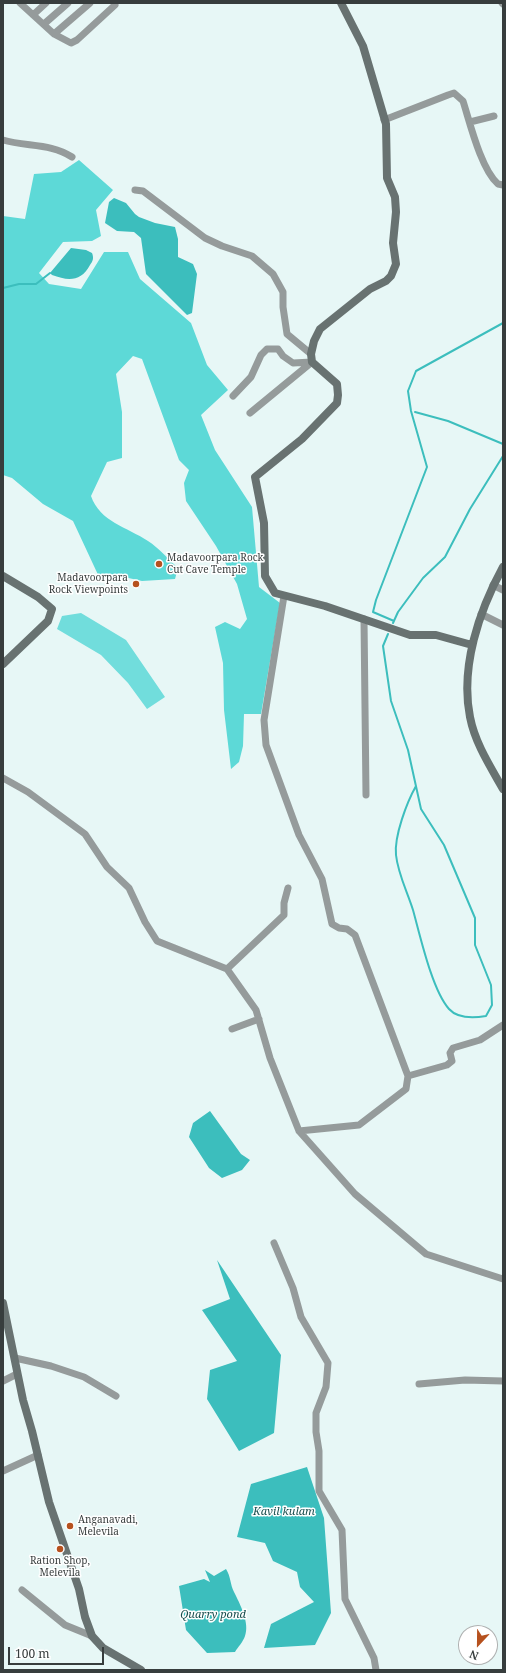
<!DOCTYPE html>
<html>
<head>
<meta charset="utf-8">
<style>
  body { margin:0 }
  #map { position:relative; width:506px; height:1673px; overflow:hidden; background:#e7f7f6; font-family:"Noto Serif",serif }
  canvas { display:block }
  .frame { position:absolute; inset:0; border:4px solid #373d3d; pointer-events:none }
  .north { position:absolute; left:458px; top:1625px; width:40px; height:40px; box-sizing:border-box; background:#fff; border:1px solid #afb1b1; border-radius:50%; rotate:202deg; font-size:11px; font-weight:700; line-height:16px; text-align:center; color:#373d3d }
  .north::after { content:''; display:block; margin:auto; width:14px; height:18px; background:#b6511e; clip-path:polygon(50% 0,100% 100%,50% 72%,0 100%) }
  .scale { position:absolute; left:8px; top:1647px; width:96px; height:18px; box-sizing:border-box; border:2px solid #373d3d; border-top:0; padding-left:5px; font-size:12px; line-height:14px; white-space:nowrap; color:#373d3d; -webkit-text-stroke:3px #fff; paint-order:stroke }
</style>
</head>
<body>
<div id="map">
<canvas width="506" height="1673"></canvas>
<div class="frame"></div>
<div class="north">N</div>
<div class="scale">100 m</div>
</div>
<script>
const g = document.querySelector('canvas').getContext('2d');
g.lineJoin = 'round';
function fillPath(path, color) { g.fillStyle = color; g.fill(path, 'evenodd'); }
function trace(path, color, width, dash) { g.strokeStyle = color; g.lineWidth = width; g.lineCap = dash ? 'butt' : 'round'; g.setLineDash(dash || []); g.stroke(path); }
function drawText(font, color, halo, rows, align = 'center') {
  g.font = font + ' "Noto Serif",serif'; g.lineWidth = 3; g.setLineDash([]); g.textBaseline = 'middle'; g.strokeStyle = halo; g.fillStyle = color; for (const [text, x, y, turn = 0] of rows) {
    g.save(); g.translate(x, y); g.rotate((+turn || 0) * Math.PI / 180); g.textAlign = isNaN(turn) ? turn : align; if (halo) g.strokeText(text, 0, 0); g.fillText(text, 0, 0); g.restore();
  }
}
fillPath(new Path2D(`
  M81 613 126 640 165 697 147 709 128 683 101 655 57 629 62 616Z`), '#71dddc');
fillPath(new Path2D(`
  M79 160 113 190 96 210 101 236 92 241 63 242 39 273 49 284 81 289 104 252H128L140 279 191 323 207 365 228 390 201 415 215 450 252 507 259 587 280 603 261 714H244L243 746 239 762 231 769 224 710 223 663 215 627 225 622 240 629 247 619 237 584 216 546 186 501 184 483 189 470 179 460 142 359 133 356 116 374 122 412V458L107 462 91 496C100 522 127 527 148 541 159 548 168 559 178 568L175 579 142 581 115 575 100 579 73 521 43 504 12 478 3 475V216L25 219 34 174 61 172Z`), '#5dd9d7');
fillPath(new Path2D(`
  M114 198 126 203 135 214 139 217 155 223 175 227 178 239V257L193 264 197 274 192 313 187 315 146 274 141 238 134 232 117 231 105 223 109 202Z
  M71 248 86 250 92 253C94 258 93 261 90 265 81 282 68 281 52 275L50 273Z
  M210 1111 241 1154 250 1160 242 1170 222 1178 209 1168 189 1137 193 1123Z
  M217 1260 281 1355 274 1433 239 1451 207 1399 210 1370 237 1361 202 1310 230 1299Z
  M307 1467 324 1518 331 1613 315 1645 264 1648 271 1624 314 1602 300 1587 297 1572 273 1561 265 1543 237 1537 251 1484Z
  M226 1569C231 1577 230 1584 234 1592 240 1604 250 1623 245 1636 243 1642 238 1647 235 1652L207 1653 186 1630 179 1586 204 1579 210 1582 205 1570 214 1576Z`), '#3cbebd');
trace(new Path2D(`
  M3 288 19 284H36L50 273
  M415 412 448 421 503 444
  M394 621 373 612 376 600 427 467 411 411 408 391 416 371 503 323
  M393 623 398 612 423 578 445 557 470 509 503 456
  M388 634 383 646 391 701 408 750 421 809 444 845 475 918V945L491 985 492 1005 486 1016C474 1018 458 1019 449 1009 432 990 420 935 413 910 407 891 398 874 396 855 394 836 407 802 416 786`), '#3cbebd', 2);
trace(new Path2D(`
  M20 3 54 34 71 43 77 40 115 5
  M502 3 503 4
  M33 15 46 3
  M44 24 68 3
  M54 34 90 3
  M384 120 448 95 454 93 463 101C470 123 481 169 498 184L503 185
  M470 122 494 116
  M3 140C26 147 51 143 72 157
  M135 190 143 191 205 238 222 246 252 256 273 274 283 292V307L287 334 311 354
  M233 396 251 377 261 355 267 349H278L283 356 293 363 312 362
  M250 413 312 362
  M493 585 503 590
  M284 596 264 720 266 745 299 835 322 879 332 924 339 928 347 929 355 935 408 1076
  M481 614 503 625
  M364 619 366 795
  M3 778 28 792 85 834 107 867 129 888 145 922 157 941 227 969 256 1010 270 1058 299 1131 355 1194 426 1254 503 1279
  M227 969 284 915V903L288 888
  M232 1029 259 1019
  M299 1131 359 1125 406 1089 408 1076 447 1065 452 1061 450 1053 453 1048 480 1040 503 1025
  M274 1243 293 1288 301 1317 328 1363 326 1387 316 1413V1432L319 1451V1491L342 1530 345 1599 374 1658 376 1670
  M15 1358 51 1366 84 1377 116 1396
  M3 1381 17 1374
  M419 1384 465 1380 503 1381
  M3 1471 38 1455
  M22 1590 65 1625 92 1636`), '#959b9b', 7);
trace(new Path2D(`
  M341 3 363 46 386 124 387 178 395 197 396 212 393 243 396 264 391 276 386 281 370 289 320 329 314 341 311 354 312 362 337 384 338 395 337 403 302 439 255 477 264 523 265 576 275 593 325 606 410 635H436L472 645
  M503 567C479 611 460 667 470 717 475 743 490 766 503 789
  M3 576 38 597 52 609 48 621 3 664
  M3 1303 23 1400 32 1431 49 1502 79 1589 85 1617 92 1636 103 1648 141 1670`), '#687271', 8);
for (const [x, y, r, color] of [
  [159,564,4,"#b6511e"],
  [136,584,4,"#b6511e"],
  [70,1526,4,"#b6511e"],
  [60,1549,4,"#b6511e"]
]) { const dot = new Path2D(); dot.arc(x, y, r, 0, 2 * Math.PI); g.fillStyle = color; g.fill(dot); trace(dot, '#fff', 1.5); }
drawText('10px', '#373d3d', '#fff', [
  ["Madavoorpara Rock",167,558],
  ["Cut Cave Temple",167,570],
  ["Madavoorpara",128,578,"right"],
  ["Rock Viewpoints",128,590,"right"],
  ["Anganavadi,",78,1520],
  ["Melevila",78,1532],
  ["Ration Shop,",60,1561,"center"],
  ["Melevila",60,1573,"center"]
], 'left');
drawText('italic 11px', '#184e4e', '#fff', [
  ["Kavil kulam",284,1512],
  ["Quarry pond",213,1615]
]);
</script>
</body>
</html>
